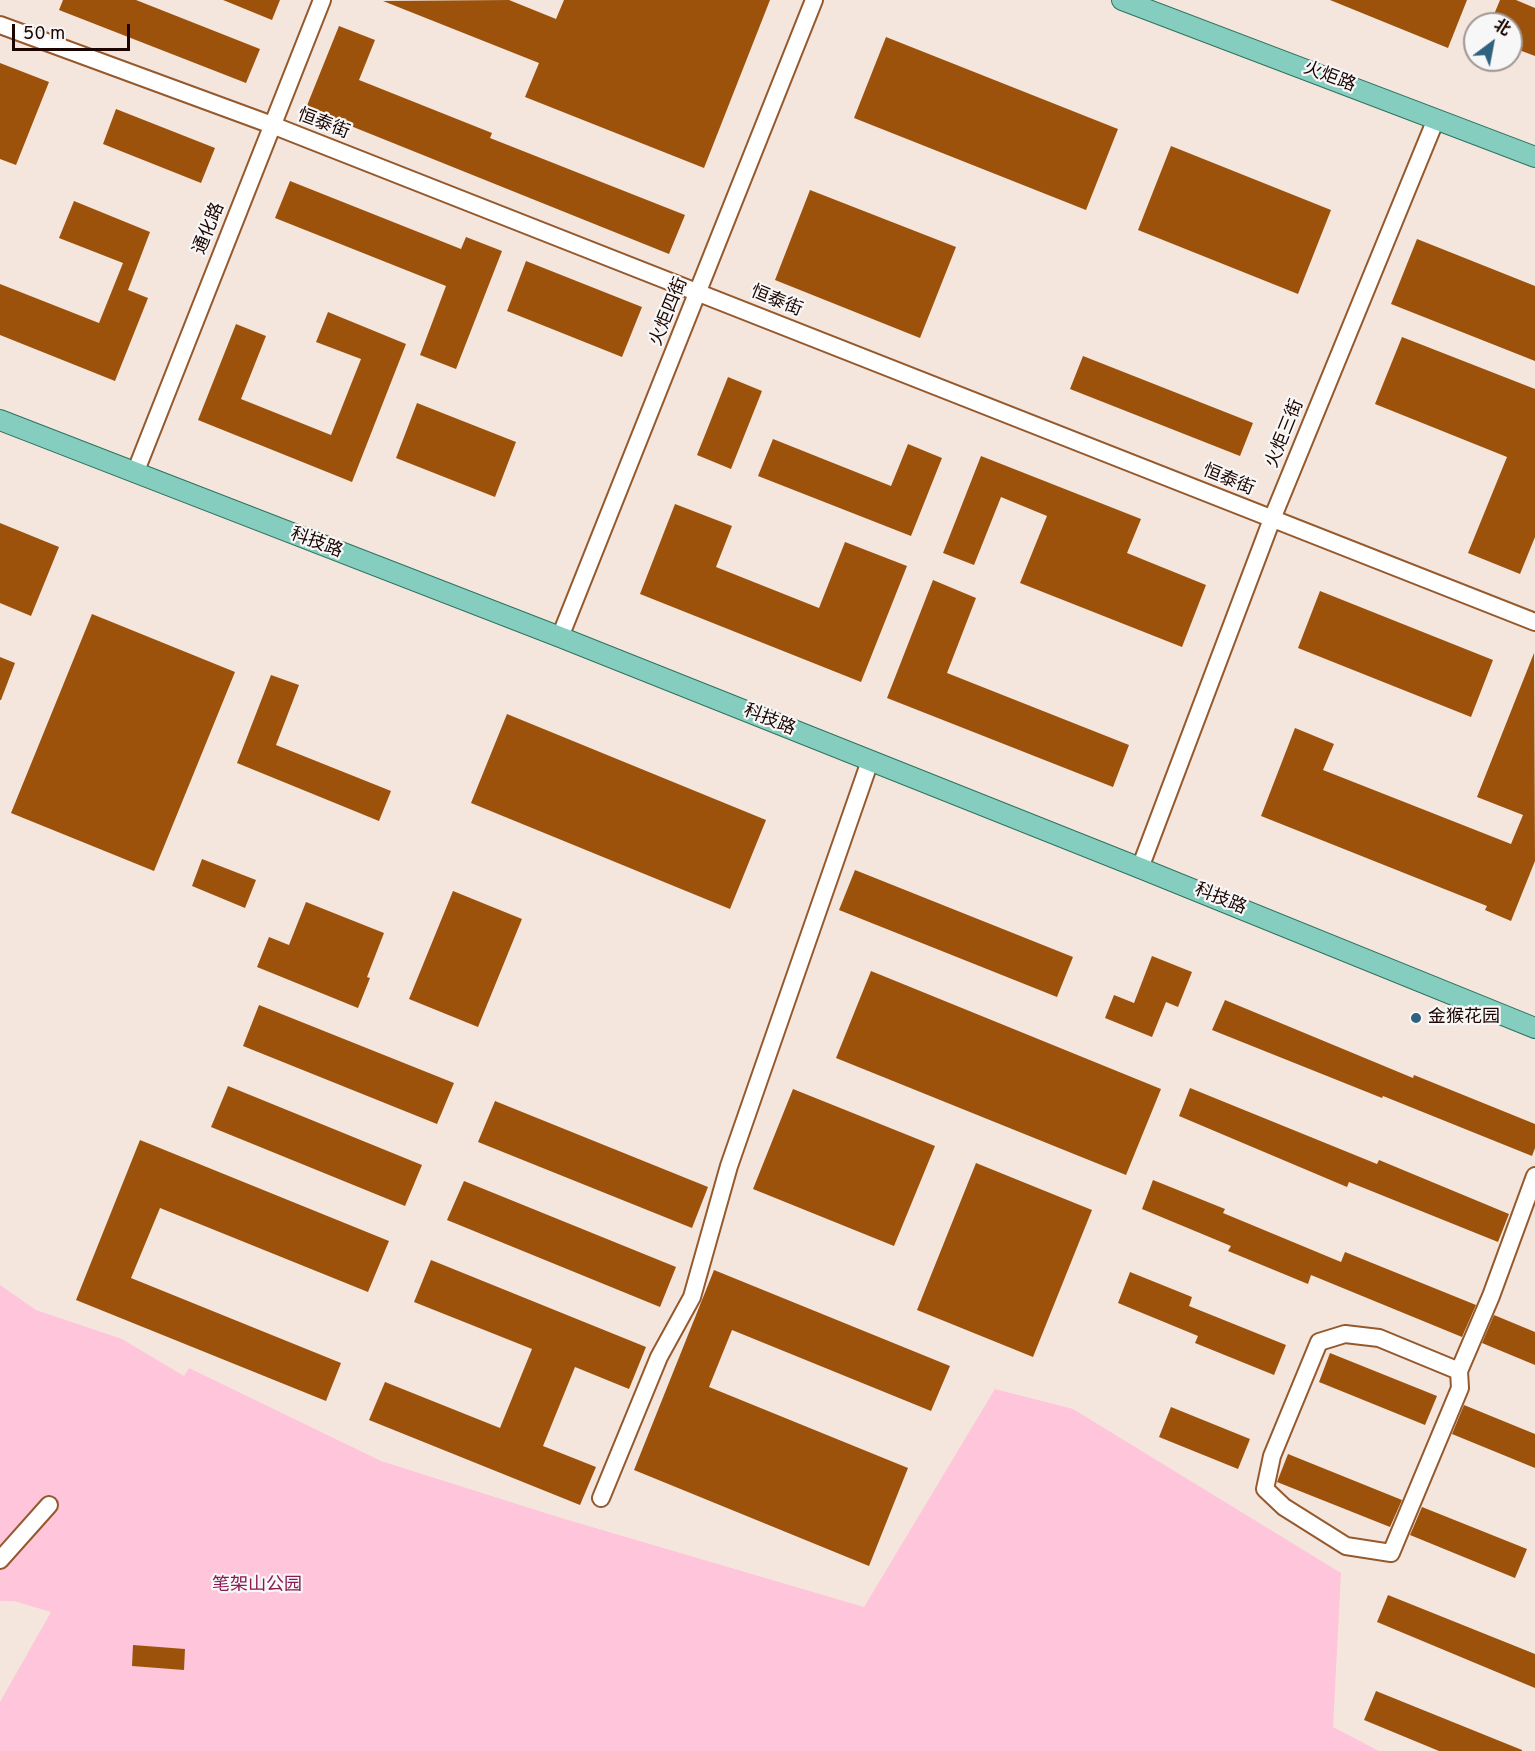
<!DOCTYPE html>
<html>
<head>
<meta charset="utf-8">
<style>
  body { margin:0 }
  #map { position:relative; width:1535px; height:1751px; overflow:hidden; background:#f5e6dd; font-family:Overpass,"Noto Sans SC",sans-serif }
  canvas { display:block }
  .north { position:absolute; left:1463px; top:12px; width:60px; height:60px; box-sizing:border-box; background:#f7f7f7; border:2px solid #9f9694; border-radius:50%; rotate:32deg; font-size:16px; font-weight:700; line-height:24px; text-align:center; color:#1c0500 }
  .north::after { content:''; display:block; margin:auto; width:21px; height:27px; background:#2e627e; clip-path:polygon(50% 0,100% 100%,50% 72%,0 100%) }
  .scale { position:absolute; left:12px; top:24px; width:118px; height:27px; box-sizing:border-box; border:3px solid #1c0500; border-top:0; padding-left:8px; font-size:18px; line-height:21px; white-space:nowrap; color:#1c0500; -webkit-text-stroke:4px #f7f7f7; paint-order:stroke }
</style>
</head>
<body>
<div id="map">
<canvas width="1535" height="1751"></canvas>
<div class="north">北</div>
<div class="scale">50 m</div>
</div>
<script>
const g = document.querySelector('canvas').getContext('2d');
g.lineJoin = 'round';
function fillPath(path, color) { g.fillStyle = color; g.fill(path, 'evenodd'); }
function trace(path, color, width, dash) { g.strokeStyle = color; g.lineWidth = width; g.lineCap = dash ? 'butt' : 'round'; g.setLineDash(dash || []); g.stroke(path); }
function drawText(font, color, halo, rows, align = 'center') {
  g.font = font + ' Overpass,"Noto Sans SC",sans-serif'; g.lineWidth = 4.5; g.setLineDash([]); g.textBaseline = 'middle'; g.strokeStyle = halo; g.fillStyle = color; for (const [text, x, y, turn = 0] of rows) {
    g.save(); g.translate(x, y); g.rotate((+turn || 0) * Math.PI / 180); g.textAlign = isNaN(turn) ? turn : align; if (halo) g.strokeText(text, 0, 0); g.fillText(text, 0, 0); g.restore();
  }
}
fillPath(new Path2D(`
  M0 1285 36 1310 122 1339 184 1376 189 1368 381 1461 558 1517 864 1607 995 1389 1073 1409 1341 1573 1333 1727 1379 1751H0V1702L51 1612 14 1601H0Z`), '#ffc5da');
fillPath(new Path2D(`
  M63 0H136L260 49 246 83 59 10Z
  M223 0H280L272 20Z
  M509 0 556 19 564 0H770L704 168 525 97 539 63 383 1Z
  M1330 0H1467L1448 48Z
  M1500 0H1516L1535 8V56L1511 47V24H1490Z
  M339 26 375 40 359 80 492 133 490 138 685 215 669 254 306 108Z
  M886 37 1118 129 1086 210 854 118Z
  M0 63 49 82 16 165 0 159Z
  M116 109 215 148 201 183 103 144Z
  M1171 146 1331 210 1298 294 1138 230Z
  M290 181 461 249 466 237 502 251 456 369 420 355 446 286 275 218Z
  M810 190 956 247 920 338 775 280Z
  M74 201 150 232 128 290 148 298 115 381 0 335V284L99 323 123 263 59 238Z
  M1417 239 1535 286V361L1391 304Z
  M526 261 642 307 622 357 507 311Z
  M328 312 406 344 352 482 198 420 236 324 266 336 241 399 331 435 361 359 316 342Z
  M1402 337 1535 389V537L1520 574 1468 553 1507 457 1375 404Z
  M1083 356 1253 423 1240 456 1070 389Z
  M728 377 762 391 731 469 697 455Z
  M417 403 516 442 495 497 396 458Z
  M773 439 891 486 908 444 942 458 911 536 758 476Z
  M981 456 1141 519 1127 553 1206 585 1182 647 1020 583 1047 516 1001 497 974 565 943 553Z
  M675 504 732 526 716 567 819 608 845 542 907 566 861 682 640 594Z
  M0 523 59 547 31 616 0 603Z
  M933 580 976 598 947 673 1129 745 1113 787 887 698Z
  M1320 591 1493 660 1471 717 1298 648Z
  M92 614 235 672 154 871 11 813Z
  M1534 653 1535 861 1511 921 1485 910 1487 906 1261 816 1295 728 1334 744 1323 770 1511 844 1523 815 1477 797Z
  M0 657 15 663 1 700H0Z
  M271 675 299 685 276 745 391 791 379 821 237 763Z
  M507 714 766 820 730 909 471 803Z
  M202 859 256 880 245 908 192 886Z
  M855 870 1073 957 1057 997 839 910Z
  M453 891 522 919 478 1027 409 999Z
  M306 902 384 933 367 977 370 978 358 1008 257 967 269 937 289 945Z
  M1152 956 1192 972 1178 1007 1166 1002 1152 1037 1105 1018 1114 995 1134 1003Z
  M871 971 1161 1089 1126 1175 836 1058Z
  M1225 1000 1413 1078 1414 1075 1535 1124V1148L1532 1156 1383 1096 1382 1098 1212 1030Z
  M259 1005 454 1083 437 1124 243 1046Z
  M228 1086 422 1165 405 1206 211 1127Z
  M1190 1088 1377 1164 1379 1160 1509 1214 1498 1242 1349 1182 1347 1187 1179 1116Z
  M793 1089 935 1146 894 1246 753 1189Z
  M495 1101 708 1187 692 1228 478 1142Z
  M140 1140 389 1241 368 1292 160 1208 131 1278 341 1363 326 1401 76 1300Z
  M976 1163 1092 1210 1033 1357 917 1310Z
  M1153 1180 1225 1209 1223 1213 1341 1262 1345 1252 1476 1305 1462 1337 1311 1275 1308 1284 1228 1251 1231 1246 1142 1209Z
  M464 1181 676 1267 660 1307 447 1220Z
  M431 1260 646 1347 629 1389 575 1367 543 1446 596 1467 580 1505 369 1420 385 1382 500 1428 532 1349 414 1302Z
  M714 1270 950 1366 931 1411 732 1330 709 1387 908 1468 869 1566 634 1470Z
  M1130 1272 1192 1297 1189 1306 1286 1345 1274 1375 1195 1343 1198 1336 1118 1303Z
  M1494 1315 1535 1332V1365L1482 1343Z
  M1330 1353 1437 1396 1425 1425 1319 1382Z
  M1464 1405 1535 1434V1468L1452 1434Z
  M1171 1407 1250 1439 1238 1469 1159 1437Z
  M1288 1454 1402 1500 1390 1527 1277 1482Z
  M1422 1507 1527 1549 1515 1578 1410 1535Z
  M1388 1595 1535 1654V1688L1377 1622Z
  M133 1645 185 1649 184 1670 132 1666Z
  M1376 1691 1522 1750V1751H1439L1364 1720Z`), '#9d520c');
const minor = new Path2D(`
  M0 25 272 125 1535 622
  M135 473 322 0
  M560 637 814 0
  M1140 868 1272 519 1436 119
  M1459 1371 1379 1338 1345 1334 1319 1342 1272 1456 1265 1489 1284 1507 1346 1546 1391 1553 1460 1388 1459 1371 1491 1296 1535 1176
  M601 1498 659 1357 692 1297 729 1166 870 761
  M0 1560 49 1505`);
const major = new Path2D(`
  M1122 0 1535 157
  M0 420 560 637 1140 868 1535 1028`);
trace(minor, '#95592c', 20);
trace(major, '#2c725f', 22);
trace(minor, '#fff', 16);
trace(major, '#85cdbe', 20);
for (const [x, y, r, color] of [
  [1416,1018,6,"#2e627e"]
]) { const dot = new Path2D(); dot.arc(x, y, r, 0, 2 * Math.PI); g.fillStyle = color; g.fill(dot); trace(dot, '#f7f7f7', 2); }
drawText('18px', '#1c0500', '#f7f7f7', [
  ["火炬路",1329,78,21],
  ["恒泰街",323,125,21],
  ["通化路",210,229,-68],
  ["恒泰街",776,302,22],
  ["火炬四街",670,312,-68],
  ["火炬三街",1286,434,-68],
  ["恒泰街",1228,481,22],
  ["科技路",316,544,21],
  ["科技路",769,721,22],
  ["科技路",1220,900,22]
]);
drawText('18px', '#1c0500', '#f7f7f7', [
  ["金猴花园",1428,1018]
], 'left');
drawText('18px', '#881952', '#f7f7f7', [
  ["笔架山公园",257,1586]
]);
</script>
</body>
</html>
